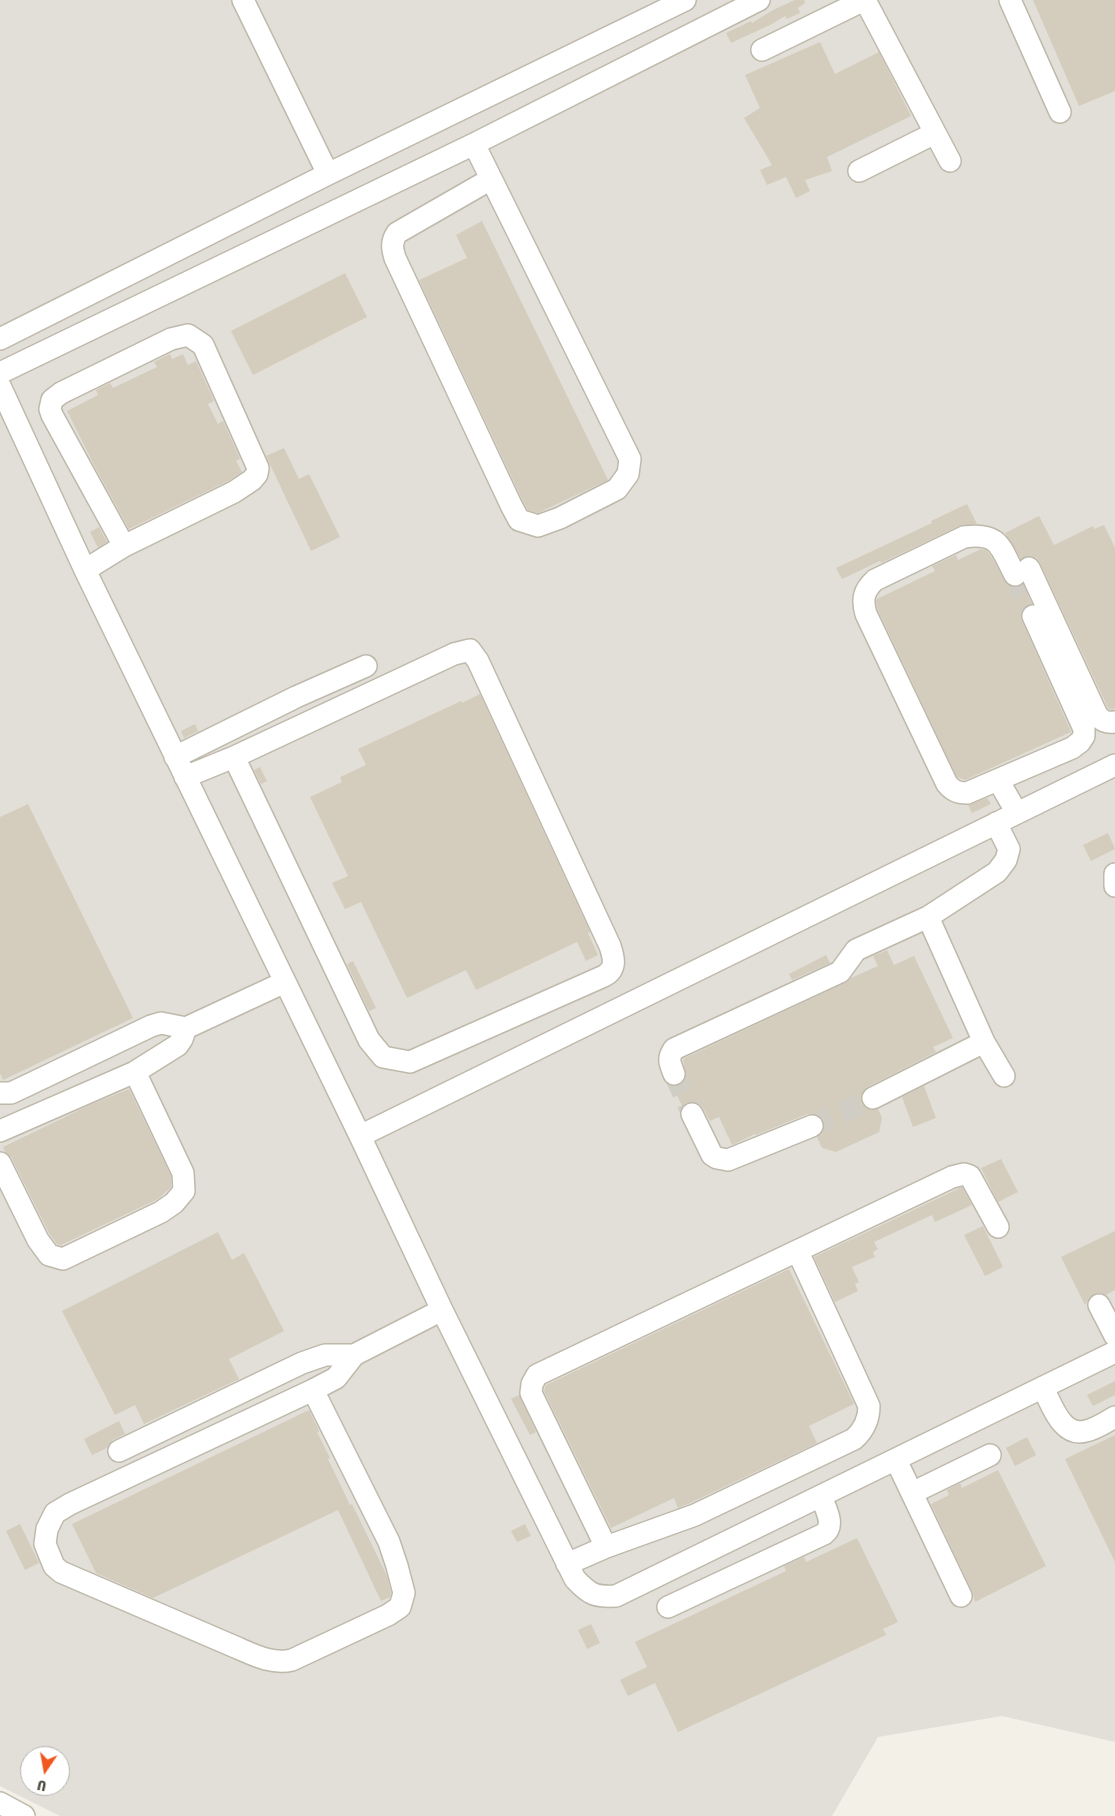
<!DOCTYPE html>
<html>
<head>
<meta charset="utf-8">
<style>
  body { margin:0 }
  #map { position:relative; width:1115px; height:1816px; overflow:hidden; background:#f3f0e7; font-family:"Fira Sans Condensed",sans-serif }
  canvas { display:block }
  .north { position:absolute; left:20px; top:1746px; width:50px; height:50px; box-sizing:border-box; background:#fff; border:1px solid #b5b3af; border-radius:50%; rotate:192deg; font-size:14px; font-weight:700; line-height:20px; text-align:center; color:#454136 }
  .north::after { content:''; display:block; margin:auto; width:18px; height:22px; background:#f05820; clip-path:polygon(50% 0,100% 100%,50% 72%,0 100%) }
</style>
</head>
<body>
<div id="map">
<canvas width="1115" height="1816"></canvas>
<div class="north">U</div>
</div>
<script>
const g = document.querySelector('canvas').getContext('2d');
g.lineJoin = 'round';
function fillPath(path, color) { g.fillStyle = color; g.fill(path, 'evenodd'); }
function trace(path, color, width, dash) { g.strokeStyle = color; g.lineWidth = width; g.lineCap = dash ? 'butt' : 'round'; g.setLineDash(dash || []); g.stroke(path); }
fillPath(new Path2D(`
  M0 0H1115V1742L1002 1716 878 1737 832 1816H60L0 1786ZM30 1756H60V1786H30Z`), '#e2dfd8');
fillPath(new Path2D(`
  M795 0H804L805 3 798 8 800 13 787 19 785 16 772 24 731 43 726 33 751 21 752 23 773 10Z
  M1033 0H1115V91L1079 106Z
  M820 42 835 74 879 52 911 116 827 157 832 171 805 180 810 191 796 198 786 177 767 185 760 170 772 165 744 118 760 108 745 75Z
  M482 221 608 480 538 513 528 510 522 499 419 280 467 258 456 235Z
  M345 273 367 317 253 375 231 331Z
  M170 354 172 359 183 354 188 365 196 361 214 401 208 404 218 424 223 421 240 459 236 461 242 472 228 481 129 529 94 465 67 411 98 395 96 390 110 383 113 388 157 367 154 362Z
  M284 448 299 479 309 474 340 537 311 551 266 456Z
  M967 504 977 524 959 526 881 563 880 561 842 579 836 568 932 523 931 521Z
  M1039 516 1054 545 1093 526 1094 529 1104 525 1115 548V708L1112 710 1108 708 1040 563 1037 558 1031 556 1021 559 1005 533Z
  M99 527 107 542 98 548 90 532Z
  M981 549 986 550 991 556 1008 585 1015 587 1023 584 1032 604 1027 605 1023 609 1021 615 1022 621 1071 732 965 780 957 777 878 610 876 601 877 599 935 571 932 566 956 555 958 560Z
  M480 694 590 932 588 933 598 955 586 961 577 942 476 990 466 970 407 998 361 902 345 909 332 883 348 876 310 797 342 782 340 777 366 765 358 749 461 701 462 703Z
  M195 724 198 731 184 738 181 731Z
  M260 767 267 781 261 784 254 770Z
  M987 798 991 804 972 813 968 805Z
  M28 804 133 1018 3 1080 0 1073V817Z
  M1108 833 1115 849 1091 861 1083 845Z
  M887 950 894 965 914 956 953 1038 933 1047 936 1052 867 1087 863 1091 861 1097 862 1104 866 1108 872 1110 878 1109 882 1118 879 1132 836 1152 822 1148 817 1137 822 1134 824 1128V1122L820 1116 813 1114H807L756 1135 755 1134 732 1145 719 1117 710 1121 703 1108 699 1103 693 1102 687 1103 682 1106 673 1086 679 1085 683 1082 686 1077 683 1059 845 983 851 978 878 966 873 956Z
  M826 955 830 963 792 980 789 974Z
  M353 961 376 1008 369 1011 347 964Z
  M924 1086 936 1118 913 1127 902 1097Z
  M129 1089 171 1176V1187L158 1199 61 1245 57 1244 49 1233 11 1157 5 1152 3 1147 90 1105Z
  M1001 1159 1018 1192 998 1202 981 1168Z
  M962 1187 972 1205 935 1222 932 1215 874 1242 878 1249 873 1252 875 1257 852 1267 859 1282 855 1284 858 1291 835 1302 814 1257Z
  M983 1226 1003 1267 985 1276 964 1235Z
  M1115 1231V1290L1106 1295 1100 1293 1094 1294 1089 1298 1085 1305 1061 1257Z
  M218 1232 232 1260 244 1253 284 1331 229 1359 239 1379 144 1424 135 1405 115 1415 62 1311Z
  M789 1269 854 1404 809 1426 817 1443 690 1503 678 1508 674 1498 611 1528 544 1391 546 1385Z
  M1115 1381V1395L1093 1406 1087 1395Z
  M519 1395 536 1432 530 1435 511 1399Z
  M309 1410 319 1431 317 1432 330 1458 328 1459 350 1505 352 1504 387 1576 391 1593 390 1597 381 1601 338 1510 153 1598 96 1573 72 1524Z
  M119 1421 125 1434 113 1440 107 1448 92 1455 84 1439Z
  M1115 1435V1562L1065 1459Z
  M1027 1437 1036 1455 1015 1466 1006 1448Z
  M998 1470 1046 1566 975 1602 972 1591 931 1504 949 1495 947 1490 960 1483 962 1488Z
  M20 1524 39 1563 25 1570 6 1531Z
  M525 1524 531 1536 517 1542 511 1531Z
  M857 1538 898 1622 883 1629 886 1635 678 1732 655 1683 628 1696 620 1680 647 1667 635 1642 786 1571 784 1566 804 1557 806 1562Z
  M591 1624 600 1643 587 1649 578 1630Z`), '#d4cdbd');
trace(new Path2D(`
  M1015 575 1033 616
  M674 1074 692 1114
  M812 1126 873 1098`), '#d0cdc4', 21, [21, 11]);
const minor = new Path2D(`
  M243 0 328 174
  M865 0 950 161
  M1010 0 1060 112
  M762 50 864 0
  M474 144 630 459 628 474 617 489 560 518 538 526 519 520 511 505 395 258C392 248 391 242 397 233L491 179
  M859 171 935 133
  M0 339 328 174 685 0
  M0 373 474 144 759 0
  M0 386 85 570 360 1136 442 1310 575 1579C590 1595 595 1597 616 1596L1115 1352
  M1029 568 1097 715C1102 721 1106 723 1115 722
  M85 570 124 546 234 492 252 480 257 474 258 468 203 345 188 335 171 339 61 393 52 400 50 409 52 415 124 546
  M1015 575C1000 547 1000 532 964 537L875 580C863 591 862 600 866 614L947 784C953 791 958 793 967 793L1072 748 1080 742 1084 736V729L1033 616
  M175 757 296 697 366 666
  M185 777 234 757 454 654 470 650 478 661 610 946C614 958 617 969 604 976L410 1062 383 1057 369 1040 234 757
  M998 780 1017 813
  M1115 874V886
  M928 917 984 1042 1004 1076
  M674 1074C670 1063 667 1059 674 1049L840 972 856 950 928 917 997 872 1006 860 1009 849 996 823
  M0 1093H11L28 1085 151 1026 161 1023 186 1028
  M873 1098 984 1042
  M692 1114 712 1155 717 1158 728 1160 812 1126
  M0 1131 135 1072 178 1045 182 1039 186 1028 285 982
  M360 1136 1115 765
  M0 1163 38 1240 49 1255 63 1259 161 1212 174 1203 184 1191 183 1173 135 1072
  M1099 1305 1115 1336
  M1043 1388C1052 1405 1062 1438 1086 1431 1096 1429 1106 1422 1115 1417
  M313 1390 389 1542 397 1566 404 1593 400 1607 388 1615 292 1660C271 1665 252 1654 233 1646L61 1572 54 1566 45 1544 47 1529 55 1513 70 1504 313 1390 336 1378 354 1355 442 1310
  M119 1451 302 1363 325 1355H354
  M896 1460 961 1596
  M912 1493 990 1455
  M606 1547 531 1393 532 1384 537 1375 952 1177 964 1174 970 1176 998 1227
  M567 1564 606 1547 695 1515 854 1439C864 1430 869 1420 869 1406L798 1252
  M668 1607 824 1534C836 1525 825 1508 821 1496
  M0 1803 24 1816`);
trace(minor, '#beb9aa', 24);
trace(minor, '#fff', 21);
</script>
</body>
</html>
